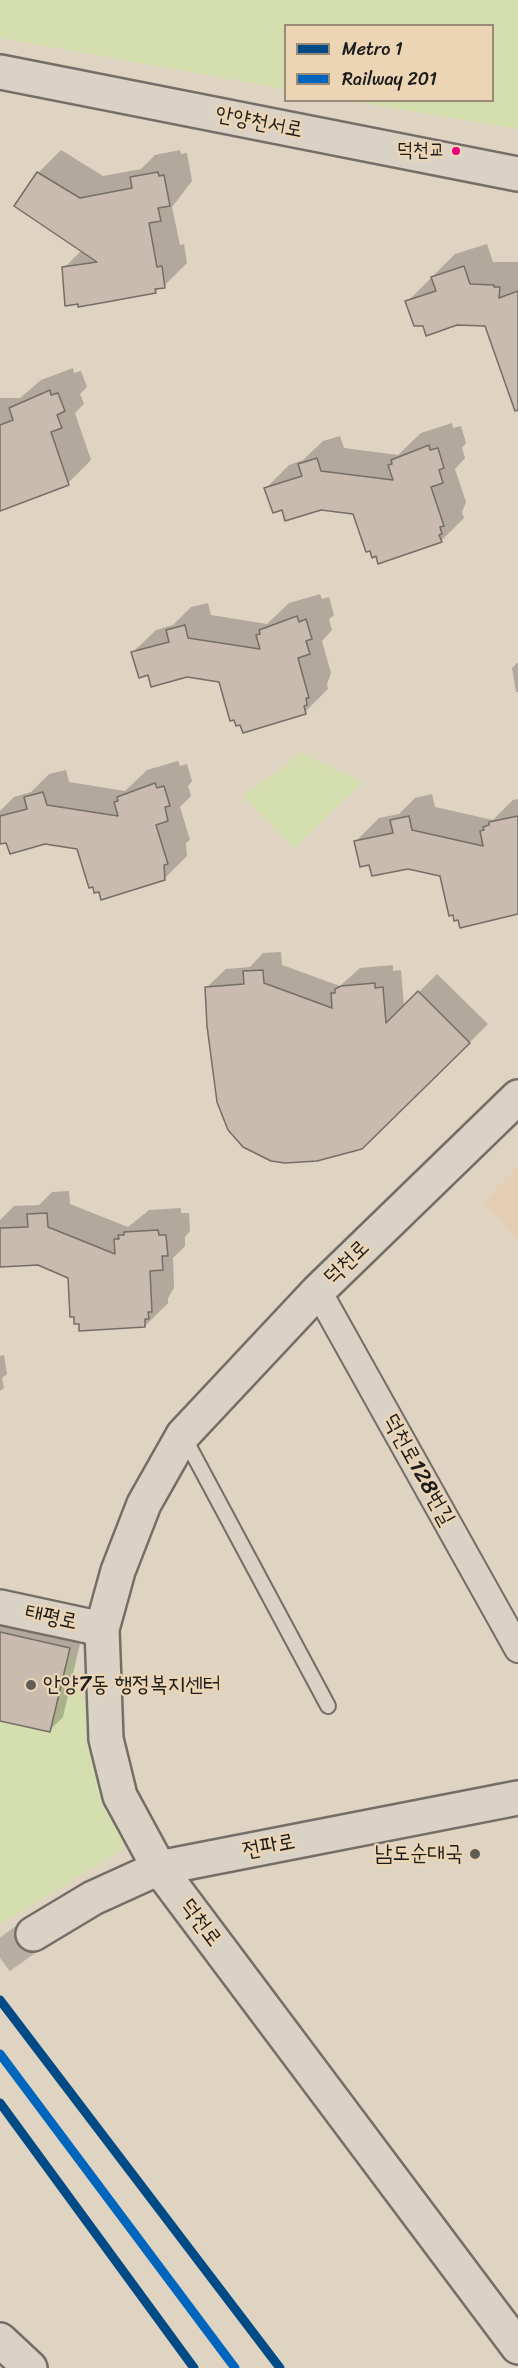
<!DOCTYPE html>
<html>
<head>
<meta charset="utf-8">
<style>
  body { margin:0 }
  #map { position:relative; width:518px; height:2368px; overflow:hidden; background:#dfd3c2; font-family:Sriracha,sans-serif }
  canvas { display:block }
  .legend { position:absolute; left:284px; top:24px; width:210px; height:78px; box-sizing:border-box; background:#ecd5b5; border:2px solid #998b78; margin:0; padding:8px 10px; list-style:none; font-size:18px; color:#1c1c1c }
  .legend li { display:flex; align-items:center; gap:12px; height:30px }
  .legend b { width:30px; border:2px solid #998b78 }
</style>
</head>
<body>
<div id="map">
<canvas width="518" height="2368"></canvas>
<ul class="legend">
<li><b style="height:8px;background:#004a85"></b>Metro 1</li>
<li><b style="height:8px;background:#0065bd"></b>Railway 201</li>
</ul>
</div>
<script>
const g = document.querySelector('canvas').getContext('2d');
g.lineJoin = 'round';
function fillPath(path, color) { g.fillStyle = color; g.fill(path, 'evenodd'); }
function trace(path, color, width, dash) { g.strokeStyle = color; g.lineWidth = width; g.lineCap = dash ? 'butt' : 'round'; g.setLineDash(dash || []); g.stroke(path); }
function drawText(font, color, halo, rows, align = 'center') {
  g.font = font + ' Sriracha,"Poor Story",sans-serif'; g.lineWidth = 4.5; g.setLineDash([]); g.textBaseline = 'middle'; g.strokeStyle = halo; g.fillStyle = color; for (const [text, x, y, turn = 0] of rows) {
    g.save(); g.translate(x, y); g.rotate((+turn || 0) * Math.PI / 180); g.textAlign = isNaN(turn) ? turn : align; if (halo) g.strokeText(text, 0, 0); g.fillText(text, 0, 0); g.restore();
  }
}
fillPath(new Path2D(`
  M518 1167V1240L483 1203Z`), '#e4ceb4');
fillPath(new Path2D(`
  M0 0H518V129L351 101 492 100V26H286L285 89 0 38Z
  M300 752 363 782 296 847 291 846 245 798 246 792 282 769Z
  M0 1632 70 1648 124 1849 0 1924Z`), '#d5deae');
fillPath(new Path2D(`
  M61 150 103 176 141 169 155 155 180 150 181 154 187 153 192 181 172 207 180 245 184 244 187 263 164 286 155 291 64 268 82 250 38 173Z
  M487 244 493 262H518V381L486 325H424L407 302 455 254Z
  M73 368 74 373 81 371 87 387 80 394 84 404 75 413 91 460 68 483 0 502V398H20L41 380Z
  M452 423 453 428 461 426 466 443 462 448 465 458 455 469 466 502 462 512 464 518 441 541 377 554 370 549 354 512 283 508 266 488 289 465 303 460 323 441 340 436 344 448 398 455 421 433Z
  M320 594 322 599 329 597 334 615 329 619 332 630 322 641 331 673 327 684 328 689 305 712 220 681 149 674 133 652 156 630 173 625 191 607 208 603 211 615 267 624 289 603Z
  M518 662V692H516L512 668Z
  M178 761 180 766 187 764 192 781 188 786 191 796 180 807 190 840 186 843 187 856 164 879 79 848 45 843H0V811L14 797 31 792 49 774 66 770 69 782 125 791 147 770Z
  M432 794 435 807 493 820 513 800 518 799V913L441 875 370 863 356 841 379 818 399 814 415 798Z
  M281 952 282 965 340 986 360 968 393 965V971L401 970 404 1007 437 974 488 1024 368 1144 354 1152 317 1159 229 1130 221 1114 208 1025 207 987 226 969 250 967 263 953Z
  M69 1191 70 1204 128 1227 149 1210 181 1208V1213H189L190 1231 185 1237V1246L173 1258 174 1288 168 1298V1303L145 1326 69 1277 38 1263 0 1253V1220L14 1206 39 1205 52 1192Z
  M4 1355 7 1374 2 1378 4 1388 0 1391V1356Z
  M8 1618 82 1635 63 1717 49 1731 0 1719V1626Z`), '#0003');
const building = new Path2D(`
  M37 172 80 198 132 188 130 177 158 172 159 176 164 175 170 206 158 208 161 221 149 223 157 267 162 266 165 288 155 289 156 293 101 303 78 307V304L65 306 62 267 97 262 14 206Z
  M464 266 470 284 494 285V287H500L499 298 518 291V410L515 411 485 326 457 325 426 336 423 326H414L405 301 436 291 431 277Z
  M50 390 51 395 58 393 65 411 57 415 62 428 51 432 69 485 0 511V425L13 420 9 408Z
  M429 445 430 450 438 448 444 468 439 470 443 483 431 487 444 526 440 527 442 534 439 535 442 542 378 564 376 556 372 558 370 551 366 552 353 514 321 510 285 521 282 510 273 513 264 488 302 476 298 464 317 458 321 471 393 480 388 465 392 464 391 460Z
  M297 616 299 622 306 619 312 639 306 641 310 654 298 658 309 698H306L307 705 304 706 306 714 243 733 240 725 236 726 234 720 230 721 219 682 187 677 151 687 148 675 139 678 131 652 169 642 166 630 185 625 188 638 260 649 256 635 260 634 259 630Z
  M155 783 157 788 164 786 170 806 165 807 168 821 156 825 168 864 164 865 165 880 101 900 99 892 94 893 93 887 89 888 77 849 45 844 10 854 6 843 0 844V816L27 809 24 797 43 792 47 805 118 816 114 802 118 801 117 797Z
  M409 816 412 830 483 846 480 831 484 830 483 827 489 825V822L518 816V914L460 928 458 920 454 921 453 915 449 916 440 876 408 869 372 876 369 865 360 867 354 841 393 833 390 820Z
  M263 970 264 983 332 1008 331 993H335V989L341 986 375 983V988L383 987 386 1023 418 991 470 1043 362 1149 317 1161 285 1163 271 1161 243 1147 228 1130 217 1102 207 1026 205 987 244 984 243 971Z
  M47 1213 48 1227 115 1254 114 1239H119L118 1235H124V1232L158 1230 159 1235H166L168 1256H162L163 1270 150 1271 152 1312H148L149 1319H145V1327L79 1331V1324H74V1317H70L68 1278 38 1265 0 1267V1228L28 1227 27 1214Z
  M0 1632 70 1648 50 1732 0 1721Z`);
fillPath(building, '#c9bbae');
trace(building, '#746e67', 1.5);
trace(new Path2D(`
  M0 1958 33 1934`), '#b8aea1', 33, [33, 16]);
const lane = new Path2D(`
  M184 1437 328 1706`);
const street = new Path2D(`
  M318 1291 518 1649`);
const secondary = new Path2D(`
  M0 72 518 174
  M518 1097 318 1291 183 1435 144 1504 118 1571 102 1629 106 1739 120 1796 159 1868 518 2347
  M0 1607 102 1629
  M33 1934 93 1898 159 1868 518 1798
  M0 2340 30 2368`);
trace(lane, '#746e67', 18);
trace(street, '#746e67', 30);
trace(secondary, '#746e67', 38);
trace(lane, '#dbd2c6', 14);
trace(street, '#dbd2c6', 26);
trace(secondary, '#dbd2c6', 33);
trace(new Path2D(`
  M0 2054 235 2368`), '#0065bd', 9);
trace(new Path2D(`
  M0 2000 280 2368
  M0 2103 194 2368`), '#004a85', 9);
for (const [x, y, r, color] of [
  [456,151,5,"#e5007d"],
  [31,1685,6,"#605c56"],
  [475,1854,6,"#605c56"]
]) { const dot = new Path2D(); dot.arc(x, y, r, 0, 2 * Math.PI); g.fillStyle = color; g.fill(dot); trace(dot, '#ecd5b5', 2); }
drawText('20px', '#1c1c1c', '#ecd5b5', [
  ["덕천교",445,151]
], 'right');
drawText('22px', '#1c1c1c', '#ecd5b5', [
  ["안양천서로",259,123,11],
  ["덕천로",347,1263,-44],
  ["덕천로128번길",418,1470,61],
  ["태평로",51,1618,12],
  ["전파로",269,1847,-11],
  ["덕천로",200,1923,53]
]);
drawText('22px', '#1c1c1c', '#ecd5b5', [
  ["안양7동 행정복지센터",43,1685],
  ["남도순대국",463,1854,"right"]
], 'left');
</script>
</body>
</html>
